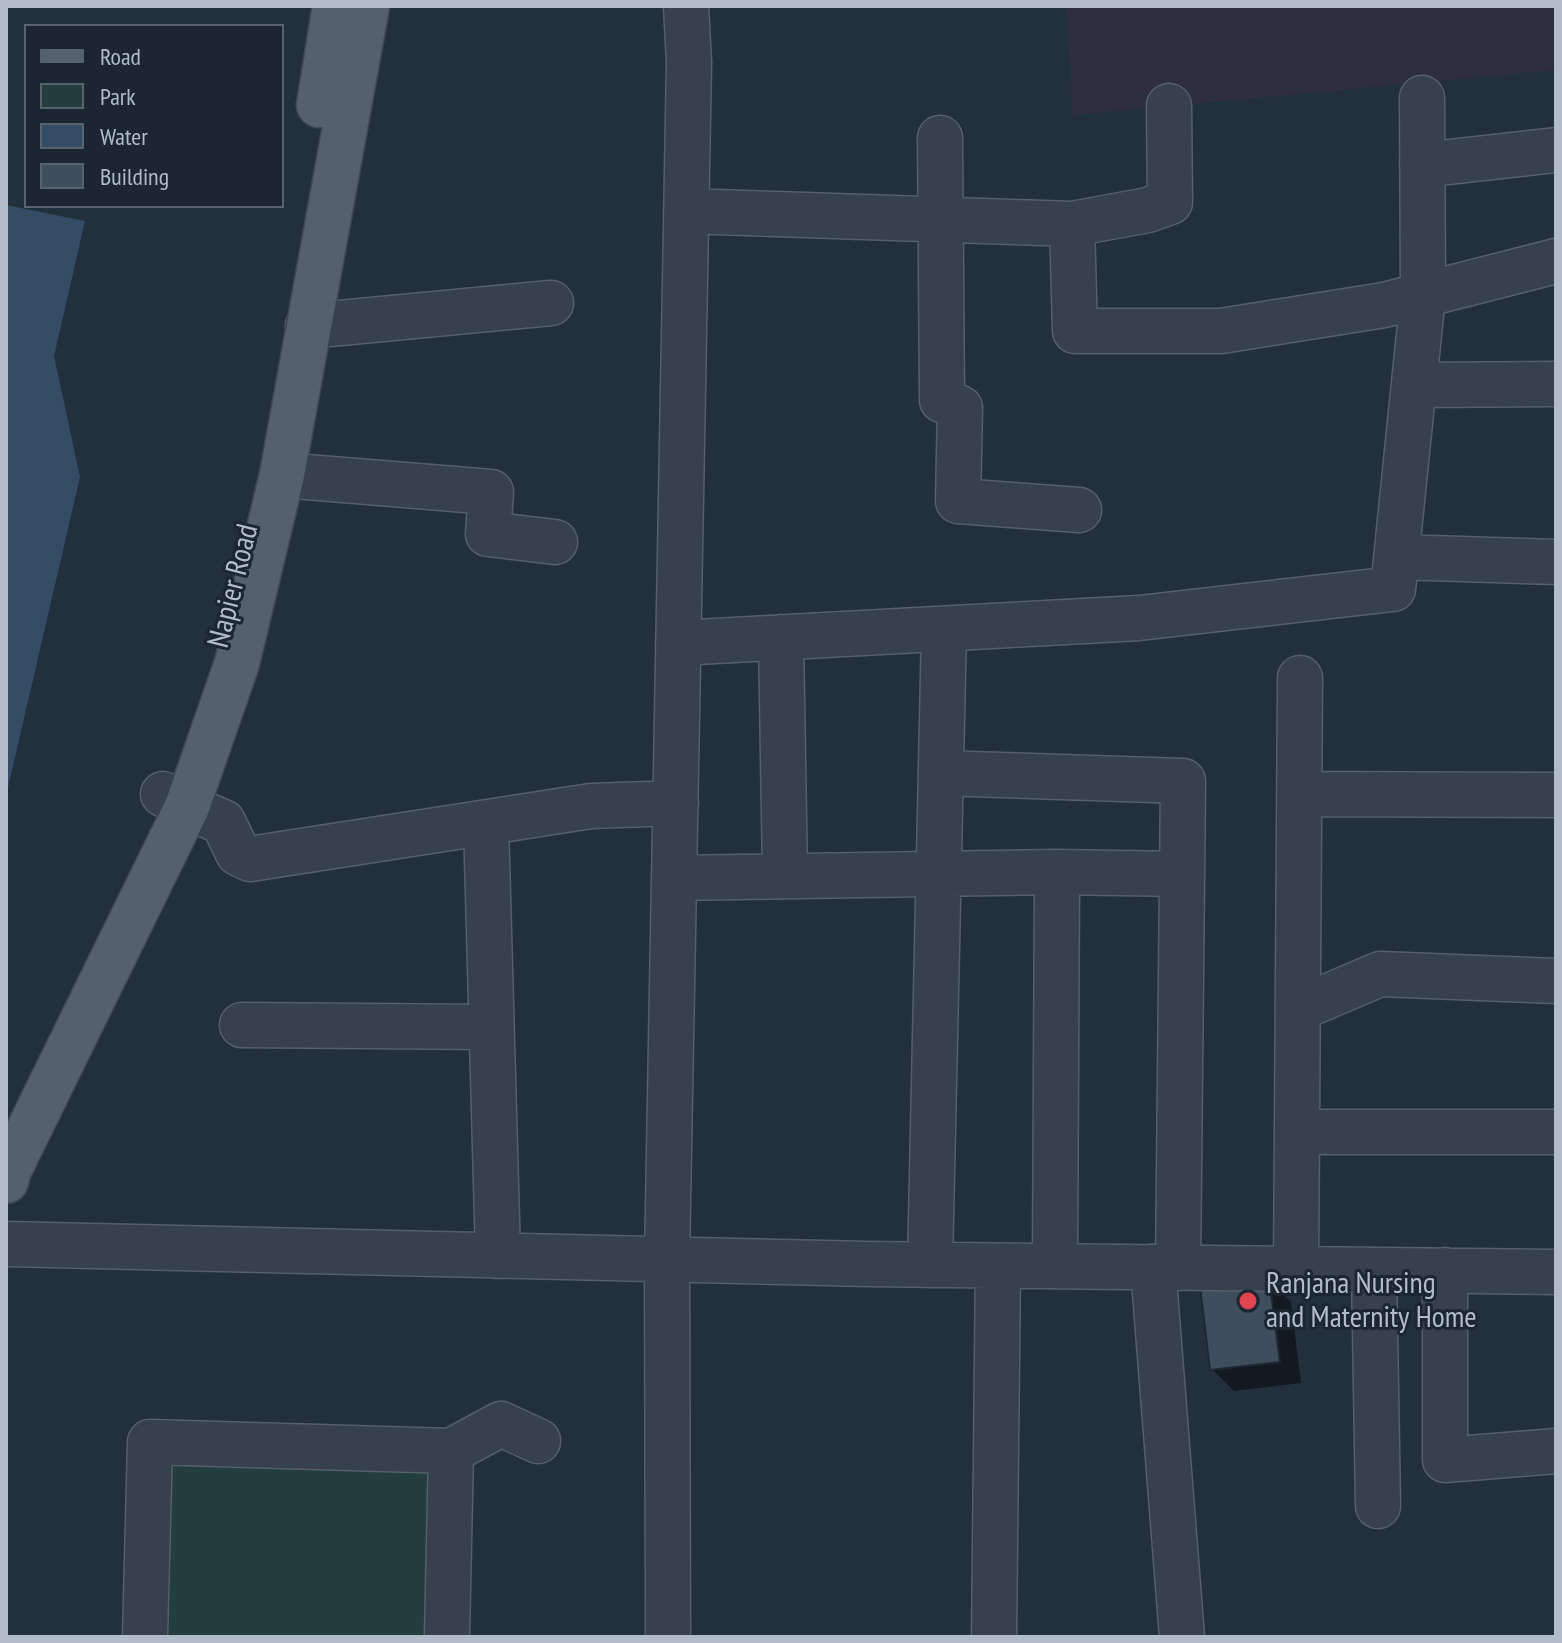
<!DOCTYPE html>
<html>
<head>
<meta charset="utf-8">
<style>
  body { margin:0 }
  #map { position:relative; width:1562px; height:1643px; overflow:hidden; background:#222f3d; font-family:"PT Sans Narrow",sans-serif }
  canvas { display:block }
  .frame { position:absolute; inset:0; border:8px solid #b1bcc8; pointer-events:none }
  .legend { position:absolute; left:24px; top:24px; width:260px; height:184px; box-sizing:border-box; background:#1b2632; border:2px solid #57626e; margin:0; padding:10px 14px; list-style:none; font-size:24px; color:#b1bcc8 }
  .legend li { display:flex; align-items:center; gap:16px; height:40px }
  .legend b { width:40px; border:2px solid #57626e }
</style>
</head>
<body>
<div id="map">
<canvas width="1562" height="1643"></canvas>
<div class="frame"></div>
<ul class="legend">
<li><b style="height:10px;background:#54606d"></b>Road</li>
<li><b style="height:22px;background:#243d3e"></b>Park</li>
<li><b style="height:22px;background:#354c65"></b>Water</li>
<li><b style="height:22px;background:#3e4e5c"></b>Building</li>
</ul>
</div>
<script>
const g = document.querySelector('canvas').getContext('2d');
g.lineJoin = 'round';
function fillPath(path, color) { g.fillStyle = color; g.fill(path, 'evenodd'); }
function trace(path, color, width, dash) { g.strokeStyle = color; g.lineWidth = width; g.lineCap = dash ? 'butt' : 'round'; g.setLineDash(dash || []); g.stroke(path); }
function drawText(font, color, halo, rows, align = 'center') {
  g.font = font + ' "PT Sans Narrow",sans-serif'; g.lineWidth = 6; g.setLineDash([]); g.textBaseline = 'middle'; g.strokeStyle = halo; g.fillStyle = color; for (const [text, x, y, turn = 0] of rows) {
    g.save(); g.translate(x, y); g.rotate((+turn || 0) * Math.PI / 180); g.textAlign = isNaN(turn) ? turn : align; if (halo) g.strokeText(text, 0, 0); g.fillText(text, 0, 0); g.restore();
  }
}
fillPath(new Path2D(`
  M1066 6H1556V70L1073 115Z`), '#2f2e3e');
fillPath(new Path2D(`
  M171 1462 431 1465 429 1637H169Z`), '#243d3e');
fillPath(new Path2D(`
  M6 205 85 221 54 356 80 477 6 796Z`), '#354c65');
fillPath(new Path2D(`
  M1269 1280 1291 1302 1301 1383 1234 1391 1212 1369Z`), '#0007');
const building = new Path2D(`
  M1269 1278 1280 1362 1210 1370 1200 1286Z`);
fillPath(building, '#3e4e5c');
trace(building, '#1d2834', 2);
const minor = new Path2D(`
  M940 138 942 400 960 408 958 501 1079 510
  M1422 165 1556 150
  M686 211 1072 224 1075 331H1221L1384 305 1556 261
  M1072 224 1148 210 1170 202 1169 106
  M308 326 551 303
  M1415 385 1556 384
  M282 475 491 492 488 534 555 542
  M1397 557 1556 562
  M781 637 785 876
  M678 643 1139 618 1393 589 1423 295 1422 98
  M941 773 1183 781 1178 1268
  M163 794 187 807 223 822 238 853 250 859 591 806 676 803
  M1299 794 1556 795
  M486 823 498 1256
  M674 878 1057 872
  M1298 1009 1380 974 1556 981
  M242 1025 491 1027
  M1297 1132H1556
  M6 1244 867 1264 1556 1272
  M930 1265 944 629
  M1055 1266 1057 872 1182 874
  M1153 1267 1182 1637
  M1296 1269 1300 678
  M1374 1270 1378 1506
  M1445 1270V1460L1556 1451
  M451 1451 501 1424 538 1441
  M145 1637 150 1442 451 1451 447 1637
  M668 1637 667 1260 689 62 686 6
  M994 1637 998 1266`);
const major = new Path2D(`
  M319 105 335 6
  M6 1181 9 1170 187 807 237 663 282 475 367 6`);
trace(minor, '#545f6b', 47);
trace(major, '#3f4a56', 47);
trace(minor, '#36414d', 44);
trace(major, '#54606d', 44);
for (const [x, y, r, color] of [
  [1248,1301,10,"#e0444e"]
]) { const dot = new Path2D(); dot.arc(x, y, r, 0, 2 * Math.PI); g.fillStyle = color; g.fill(dot); trace(dot, '#1b2632', 3); }
drawText('30px', '#b1bcc8', '#1b2632', [
  ["Napier Road",234,586,-76]
]);
drawText('30px', '#b1bcc8', '#1b2632', [
  ["Ranjana Nursing",1266,1284],
  ["and Maternity Home",1266,1318]
], 'left');
</script>
</body>
</html>
